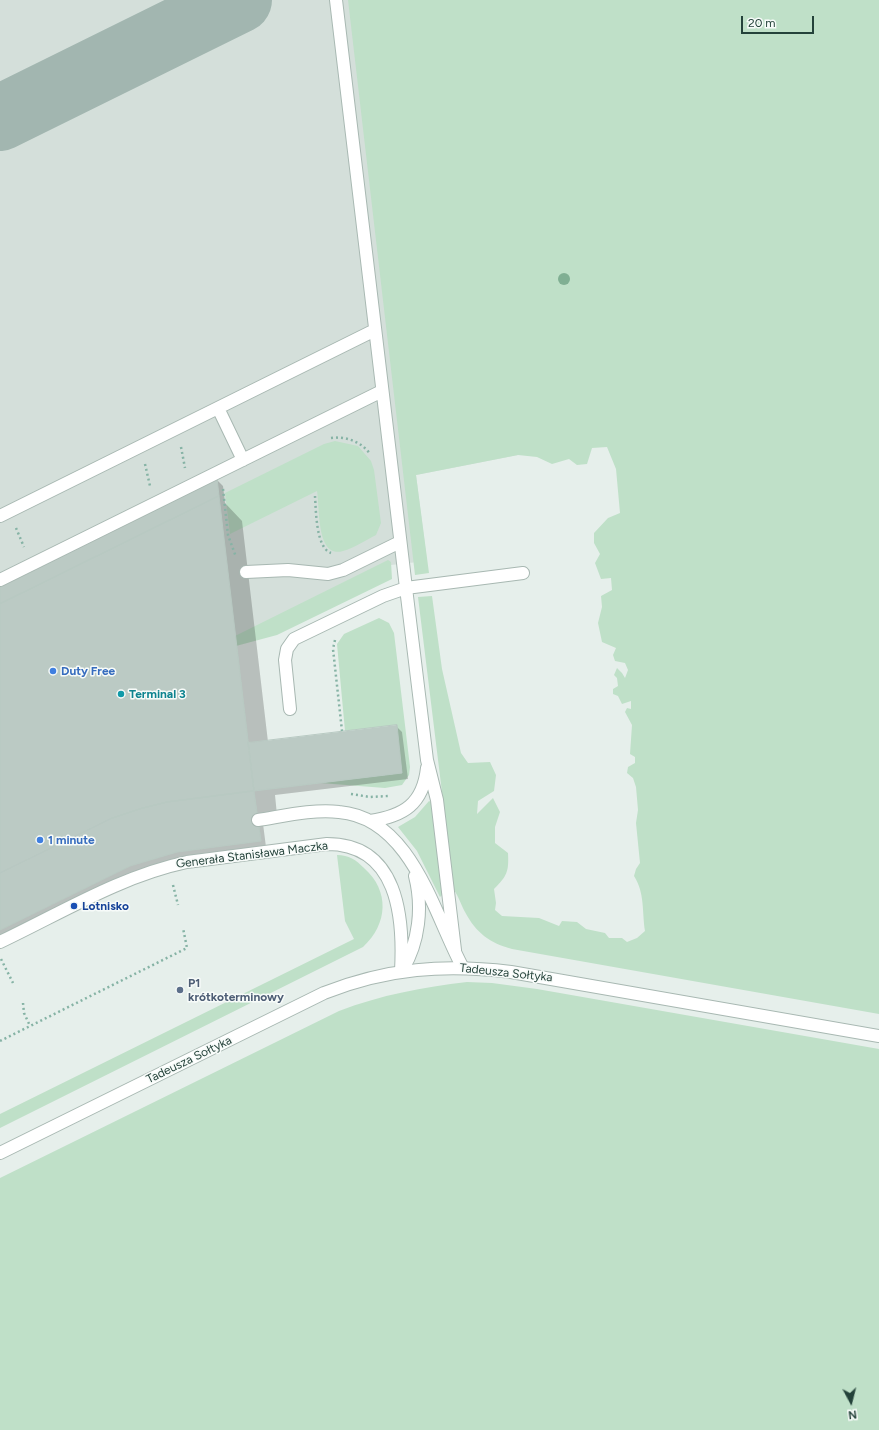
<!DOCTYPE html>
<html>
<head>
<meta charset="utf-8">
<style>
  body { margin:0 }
  #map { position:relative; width:879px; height:1430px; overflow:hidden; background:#e6efeb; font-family:Figtree,sans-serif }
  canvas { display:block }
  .north { position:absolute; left:831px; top:1382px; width:40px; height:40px; -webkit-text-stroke:3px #f7fbf9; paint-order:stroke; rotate:173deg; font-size:11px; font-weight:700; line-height:16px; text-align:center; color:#24423a }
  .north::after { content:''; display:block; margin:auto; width:14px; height:18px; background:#24423a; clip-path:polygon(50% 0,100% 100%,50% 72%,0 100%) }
  .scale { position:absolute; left:741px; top:16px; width:73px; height:18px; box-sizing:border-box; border:2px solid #24423a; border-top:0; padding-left:5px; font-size:12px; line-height:14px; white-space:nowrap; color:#24423a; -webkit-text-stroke:3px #f7fbf9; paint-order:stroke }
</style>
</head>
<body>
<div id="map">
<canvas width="879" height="1430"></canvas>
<div class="north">N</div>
<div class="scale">20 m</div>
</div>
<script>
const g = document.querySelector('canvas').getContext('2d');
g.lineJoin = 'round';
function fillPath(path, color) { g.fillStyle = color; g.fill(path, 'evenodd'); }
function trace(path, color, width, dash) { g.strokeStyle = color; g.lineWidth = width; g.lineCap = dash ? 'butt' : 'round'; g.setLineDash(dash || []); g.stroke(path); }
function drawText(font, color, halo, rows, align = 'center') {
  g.font = font + ' Figtree,sans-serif'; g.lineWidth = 3; g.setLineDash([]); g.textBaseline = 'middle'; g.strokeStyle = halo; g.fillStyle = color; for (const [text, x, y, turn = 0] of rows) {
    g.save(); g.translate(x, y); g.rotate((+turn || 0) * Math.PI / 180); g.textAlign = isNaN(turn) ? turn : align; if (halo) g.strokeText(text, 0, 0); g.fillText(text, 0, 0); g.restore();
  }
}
fillPath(new Path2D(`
  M0 0H468L518 455 416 475 427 561 391 565 236 642 0 873Z`), '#d4dfda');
fillPath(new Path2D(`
  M348 0H879V1014L512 949C490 943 476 933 465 912 461 905 459 897 454 890L418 597 432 596 442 669 461 753 468 763 490 762 496 775 494 791 478 801 477 814 493 798 500 812 495 827V843L508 853C509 872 507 876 494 889L496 903 495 910 502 916 539 918 559 926 562 921 577 922 586 929 605 933 609 938H622L627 942 637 938 645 931C642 912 645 893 634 876L636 869 640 863 636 823 638 810 636 787 633 778 627 773 628 767 635 763V757L630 754 632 725 625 712 627 708 631 709V701L622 704 618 696 613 694V689L618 686 617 678 614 675 617 668 622 673 625 678 628 670 625 663 615 661 613 655 616 648 602 642 598 623 602 607 601 596 612 590 611 578 601 579 595 563 600 554 594 543V533L608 518 620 513 616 469 607 447 592 448 587 464 577 465 569 459 552 464 537 457 518 455 416 475 429 573 415 575Z
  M335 441 358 446 371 461 374 470 381 523 376 535C366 540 354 548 343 551 316 559 320 507 317 491L230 534 225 493 324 444Z
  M388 560 391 562 392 579 277 635 236 646 235 636Z
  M379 618 389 623 394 633 410 767 409 775 402 785 385 788 320 783 402 773 396 725 345 731 337 644 344 634Z
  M429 801 431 802 443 894 440 897 417 851 398 827 415 817Z
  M337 855C349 855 356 860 364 868 390 891 388 924 363 947L0 1128V1114L354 939 345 921Z
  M467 982 492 983 537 989 879 1049V1430H0V1178L339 1011C381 995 423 987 467 982Z`), '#bfe0c8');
fillPath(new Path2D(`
  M217 480 223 486 225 503 242 521 268 742 396 726 402 732 408 779 275 795 277 815 262 816 266 847 183 858 0 939V587Z`), '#0003');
trace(new Path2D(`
  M0 118 239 0`), '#a2b6b0', 66);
const building = new Path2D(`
  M217 478 219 496 0 604V586Z
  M219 496 254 791 167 802 139 809 110 819 0 873V604Z
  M397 725 402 773 254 791 248 743Z
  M254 791 261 841 177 852 130 866 0 930V873L110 819 139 809 167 802Z`);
fillPath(building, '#bbcac4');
trace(building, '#b8c9c2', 1);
const service = new Path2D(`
  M336 0 406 588 427 760 437 800 455 950
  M218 408 243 460
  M0 516 375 330
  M246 572 288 570 328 574 343 570 400 542
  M0 580 382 391
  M290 709 285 660 287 649 294 639 383 596 406 588 523 573
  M258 820C284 816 313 809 339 812 412 818 434 915 463 968
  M370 821C404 816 423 804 427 768
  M0 942C61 913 121 876 187 862L327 844C398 844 404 917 401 971
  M403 969C419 942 423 907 415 876`);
const tertiary = new Path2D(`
  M0 1153 324 993C387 968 445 964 511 972L879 1036`);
trace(service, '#a8b8b2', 14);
trace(tertiary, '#a8b8b2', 14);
trace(new Path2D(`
  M331 438C346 436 362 442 370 454
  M181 447 185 468
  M145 464 150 486
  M223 489 228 535 236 557
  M315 496C316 511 316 548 331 553
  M16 528 24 547
  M335 640 333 649 342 731
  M351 794 370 797 388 796
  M173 885 178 905
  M1 959 13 983
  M23 1003 24 1013 30 1026
  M0 1041 187 948 183 928`), '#86b3a5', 2.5, [2, 3]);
trace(service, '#fff', 12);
trace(tertiary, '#fff', 12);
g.fillStyle = '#80af93';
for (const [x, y] of [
  [564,279]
]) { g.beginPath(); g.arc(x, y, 6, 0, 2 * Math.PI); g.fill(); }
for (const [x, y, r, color] of [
  [53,671,4,"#3f7fe0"],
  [121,694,4,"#0f9aa8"],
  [40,840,4,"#3f7fe0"],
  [74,906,4,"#1a4fb4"],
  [180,990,4,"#5c6f8a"]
]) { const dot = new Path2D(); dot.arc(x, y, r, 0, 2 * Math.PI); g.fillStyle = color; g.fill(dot); trace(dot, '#f7fbf9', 1.5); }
drawText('bold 12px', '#366cbe', '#f7fbf9', [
  ["Duty Free",61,671],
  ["1 minute",48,840]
], 'left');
drawText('bold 12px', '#0d838f', '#f7fbf9', [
  ["Terminal 3",129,694]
], 'left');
drawText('12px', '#24423a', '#f7fbf9', [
  ["Generała Stanisława Maczka",252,855,-7],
  ["Tadeusza Sołtyka",506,973,6],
  ["Tadeusza Sołtyka",189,1060,-26]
]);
drawText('bold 12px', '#164399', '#f7fbf9', [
  ["Lotnisko",82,906]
], 'left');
drawText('bold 12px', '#4e5e75', '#f7fbf9', [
  ["P1",188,983],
  ["krótkoterminowy",188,997]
], 'left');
</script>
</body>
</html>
